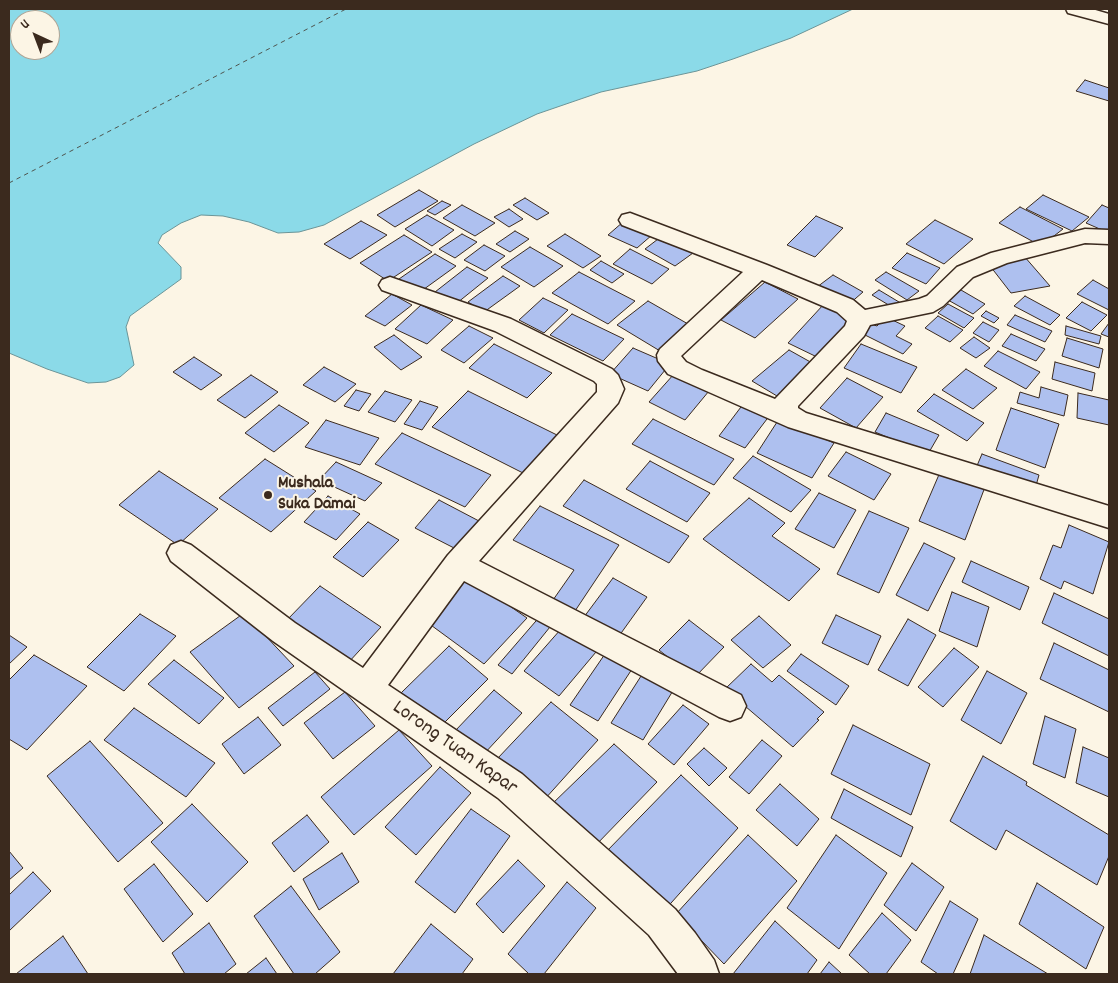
<!DOCTYPE html>
<style>
body{margin:0}
#map{position:relative;width:1118px;height:983px;overflow:hidden;background:#fcf5e5;font-family:Dekko,sans-serif}
canvas{display:block}
.frame{position:absolute;inset:0;border:10px solid #3b2a1e;pointer-events:none}
.north{position:absolute;left:10px;top:10px;width:50px;height:50px;box-sizing:border-box;background:#fcf5e5;border:1px solid #afa495;border-radius:50%;rotate:317deg;font-size:14px;font-weight:700;line-height:20px;text-align:center;color:#3b2a1e}
.north::after{content:'';display:block;margin:auto;width:18px;height:22px;background:#3b2a1e;clip-path:polygon(50% 0,100% 100%,50% 72%,0 100%)}
</style>
<div id="map">
<canvas width="1118" height="983"></canvas>
<div class="frame"></div>
<div class="north">U</div>
</div>
<script>
const c = document.querySelector('canvas').getContext('2d');
c.lineJoin = 'round';
function fillPath(path, color) { c.fillStyle = color; c.fill(path, 'evenodd'); }
const toPath = rows => new Path2D(rows.map(r => 'M' + r).join(''));
function stroke(path, color, width, dash) { c.strokeStyle = color; c.lineWidth = width; c.lineCap = dash ? 'butt' : 'round'; c.setLineDash(dash || []); c.stroke(path); }
function drawText(font, color, halo, rows, align = 'center') {
  c.font = font + ' Dekko,sans-serif'; c.lineWidth = 4; c.setLineDash([]); c.textBaseline = 'middle'; c.strokeStyle = halo; c.fillStyle = color; for (const [text, x, y, turn = 0] of rows) {
    c.save(); c.translate(x, y); c.rotate((+turn || 0) * Math.PI / 180); c.textAlign = isNaN(turn) ? turn : align; if (halo) c.strokeText(text, 0, 0); c.fillText(text, 0, 0); c.restore();
  }
}
const water = toPath([
 [9,9,853,9,791,38,733,59,697,71,601,92,537,114,474,144,324,225,299,232,278,233,249,222,223,216,201,215,181,223,162,235,158,243,181,267,181,279,130,316,126,327,134,365,120,377,106,382,88,383,47,369,9,353,9,9],
 [20,20,50,20,50,50,20,50,20,20]
]);
fillPath(water, '#8bdae8');
stroke(water, '#6b9497', 1);
stroke(toPath([
 [9,183,346,9]
]), '#4f5650', 1, [4.5, 4]);
const building = toPath([
 [1085,80,1109,88,1109,101,1076,91,1085,80],
 [419,190,438,201,395,227,377,215,419,190],
 [1043,195,1089,217,1072,231,1026,209,1043,195],
 [525,198,549,213,537,220,513,205,525,198],
 [442,201,451,205,435,215,427,211,442,201],
 [462,205,495,223,475,236,443,218,462,205],
 [1102,205,1109,208,1109,233,1086,223,1102,205],
 [1020,207,1063,229,1041,246,999,223,1020,207],
 [509,209,523,219,509,227,494,217,509,209],
 [427,215,454,230,432,246,405,229,427,215],
 [816,216,843,228,815,257,787,245,816,216],
 [935,220,973,239,944,264,906,244,935,220],
 [361,221,387,235,350,259,324,244,361,221],
 [623,222,652,235,637,248,608,235,623,222],
 [515,231,529,239,510,252,496,244,515,231],
 [462,234,477,242,455,258,439,249,462,234],
 [565,234,601,256,583,268,547,246,565,234],
 [404,235,432,252,388,281,360,263,404,235],
 [662,236,693,253,675,266,645,249,662,236],
 [484,245,505,256,485,271,464,260,484,245],
 [530,247,563,266,534,287,501,267,530,247],
 [630,249,669,269,652,284,613,264,630,249],
 [907,253,940,268,926,284,892,268,907,253],
 [435,254,456,266,420,292,399,279,435,254],
 [1024,256,1050,286,1011,293,987,262,1024,256],
 [601,261,624,274,612,283,590,270,601,261],
 [467,267,488,278,457,303,435,292,467,267],
 [579,272,635,301,608,324,552,293,579,272],
 [886,272,919,291,907,300,875,280,886,272],
 [833,275,863,292,848,305,817,287,833,275],
 [503,276,520,286,484,312,468,302,503,276],
 [1093,280,1109,289,1109,310,1077,294,1093,280],
 [765,282,798,299,755,338,721,320,765,282],
 [879,290,904,305,897,310,872,295,879,290],
 [961,290,985,304,973,314,948,300,961,290],
 [392,294,412,305,385,326,365,316,392,294],
 [1025,296,1060,315,1050,325,1014,306,1025,296],
 [543,298,568,310,544,333,519,320,543,298],
 [648,301,695,328,665,354,617,325,648,301],
 [1082,302,1107,315,1091,331,1066,318,1082,302],
 [824,304,853,318,817,357,788,343,824,304],
 [948,304,974,318,964,328,938,313,948,304],
 [421,305,453,320,427,344,395,329,421,305],
 [986,311,999,318,994,323,981,316,986,311],
 [572,314,624,339,603,361,550,335,572,314],
 [1015,315,1052,331,1045,342,1007,325,1015,315],
 [938,316,963,330,950,342,925,328,938,316],
 [886,317,905,326,896,336,912,344,903,354,863,334,871,324,877,326,886,317],
 [983,322,999,330,989,342,973,333,983,322],
 [1109,323,1109,337,1101,334,1109,323],
 [469,326,493,338,464,363,441,350,469,326],
 [1066,326,1101,336,1099,344,1065,335,1066,326],
 [1011,334,1045,349,1036,361,1002,346,1011,334],
 [394,335,422,357,401,370,374,347,394,335],
 [974,337,990,348,976,358,960,348,974,337],
 [1067,338,1103,349,1099,368,1062,356,1067,338],
 [494,344,552,373,527,398,469,368,494,344],
 [861,344,917,367,901,393,844,368,861,344],
 [633,348,670,364,648,391,610,374,633,348],
 [789,350,814,364,777,396,752,381,789,350],
 [998,351,1040,372,1026,389,984,366,998,351],
 [194,357,222,375,201,390,173,372,194,357],
 [1055,362,1095,373,1092,391,1052,379,1055,362],
 [324,367,356,384,335,402,303,385,324,367],
 [966,369,997,388,973,409,942,390,966,369],
 [674,374,709,391,685,420,649,402,674,374],
 [251,375,278,392,245,418,217,400,251,375],
 [847,378,883,397,856,428,820,408,847,378],
 [1041,387,1068,395,1064,416,1017,403,1020,392,1039,398,1041,387],
 [356,390,371,394,359,411,344,406,356,390],
 [385,391,412,400,395,422,368,412,385,391],
 [468,391,557,435,523,473,432,427,468,391],
 [1078,393,1109,400,1109,425,1077,418,1078,393],
 [934,394,984,423,967,441,917,411,934,394],
 [420,401,438,407,422,430,404,424,420,401],
 [744,403,770,415,745,448,719,436,744,403],
 [279,405,309,423,274,452,245,433,279,405],
 [1011,408,1059,424,1045,468,996,450,1011,408],
 [886,413,939,435,928,454,875,432,886,413],
 [653,419,734,459,714,485,632,444,653,419],
 [779,419,834,443,812,478,757,453,779,419],
 [326,420,379,438,360,465,305,447,326,420],
 [402,433,491,475,465,507,375,464,402,433],
 [846,452,891,474,874,500,828,476,846,452],
 [982,454,1039,475,1035,489,976,468,982,454],
 [753,456,811,490,791,512,733,478,753,456],
 [265,459,316,491,271,532,219,498,265,459],
 [650,461,710,493,687,522,626,489,650,461],
 [336,462,382,483,365,501,319,480,336,462],
 [941,470,985,487,965,540,919,521,941,470],
 [159,471,218,509,178,545,119,505,159,471],
 [584,480,689,536,669,563,563,506,584,480],
 [819,493,856,510,834,548,795,529,819,493],
 [328,496,360,514,336,540,304,522,328,496],
 [749,498,785,523,772,536,820,569,789,601,703,539,749,498],
 [439,500,479,521,456,549,415,528,439,500],
 [540,506,619,545,575,611,553,600,574,570,513,540,540,506],
 [869,511,909,528,879,593,837,574,869,511],
 [368,522,399,540,363,577,333,557,368,522],
 [1069,525,1109,542,1093,594,1064,581,1061,589,1040,579,1053,545,1061,548,1069,525],
 [924,543,955,558,928,611,896,595,924,543],
 [971,561,1029,587,1020,610,962,582,971,561],
 [468,577,527,618,484,664,424,620,468,577],
 [613,578,647,597,619,636,584,617,613,578],
 [320,586,381,627,348,663,286,621,320,586],
 [952,592,989,607,977,647,939,631,952,592],
 [1054,593,1109,619,1109,656,1042,623,1054,593],
 [244,613,294,666,239,708,190,652,244,613],
 [140,614,176,636,124,691,87,667,140,614],
 [542,614,554,622,512,674,498,665,542,614],
 [836,615,881,636,868,665,822,643,836,615],
 [759,616,791,645,763,668,731,640,759,616],
 [908,619,936,635,908,686,878,670,908,619],
 [689,620,724,647,694,678,659,650,689,620],
 [561,629,596,652,559,696,524,671,561,629],
 [9,635,27,647,9,664,9,635],
 [1054,643,1109,670,1109,712,1040,679,1054,643],
 [449,646,488,679,441,726,401,693,449,646],
 [954,648,979,667,943,707,918,687,954,648],
 [607,651,634,666,598,721,570,705,607,651],
 [801,654,849,686,836,705,787,671,801,654],
 [34,655,87,686,27,750,9,739,9,680,34,655],
 [174,660,224,698,199,724,148,684,174,660],
 [751,664,772,682,779,675,824,712,817,719,819,720,793,747,725,689,751,664],
 [987,671,1027,693,1001,744,961,720,987,671],
 [315,672,330,689,283,726,268,708,315,672],
 [643,673,674,689,643,740,611,723,643,673],
 [494,690,522,713,483,755,455,731,494,690],
 [345,692,375,726,333,759,304,723,345,692],
 [551,702,598,740,544,800,497,759,551,702],
 [683,705,709,724,674,765,648,744,683,705],
 [134,708,215,763,186,797,104,740,134,708],
 [1045,716,1076,729,1065,778,1033,764,1045,716],
 [258,717,281,745,244,774,222,744,258,717],
 [853,725,930,764,911,815,831,774,853,725],
 [399,730,432,766,354,835,321,797,399,730],
 [762,740,782,756,749,794,729,777,762,740],
 [90,741,163,823,118,862,47,776,90,741],
 [614,744,657,782,593,848,550,806,614,744],
 [1083,747,1109,758,1109,797,1076,783,1083,747],
 [704,748,727,768,709,786,687,764,704,748],
 [983,756,1027,782,1026,785,1109,835,1109,856,1097,885,1006,830,996,850,950,821,983,756],
 [440,767,471,793,416,855,385,827,440,767],
 [681,775,738,828,663,912,605,853,681,775],
 [780,784,819,819,797,846,756,810,780,784],
 [844,789,913,827,901,857,831,818,844,789],
 [192,804,248,862,207,902,151,842,192,804],
 [471,809,510,836,455,913,415,882,471,809],
 [307,815,329,842,294,872,272,843,307,815],
 [748,835,797,881,724,964,676,914,748,835],
 [836,835,887,873,839,949,787,908,836,835],
 [9,851,23,868,9,880,9,851],
 [342,853,359,882,319,910,303,879,342,853],
 [518,860,545,886,503,933,476,904,518,860],
 [912,863,944,887,916,931,884,905,912,863],
 [154,864,193,914,163,942,124,889,154,864],
 [33,872,51,891,9,931,9,895,33,872],
 [567,882,596,908,544,974,529,974,508,954,567,882],
 [1037,883,1104,927,1086,969,1019,924,1037,883],
 [291,886,340,952,315,974,294,974,254,916,291,886],
 [950,901,978,919,953,974,938,974,921,962,950,901],
 [882,913,911,940,886,974,870,974,849,955,882,913],
 [775,921,817,960,807,974,733,974,775,921],
 [209,923,236,964,224,974,185,974,172,953,209,923],
 [431,924,473,959,462,974,393,974,431,924],
 [984,935,1048,974,970,974,984,935],
 [63,936,88,974,16,974,63,936],
 [266,958,277,974,246,974,266,958],
 [829,962,842,974,820,974,829,962]
]);
fillPath(building, '#aec0ef');
stroke(building, '#3b2a1e', 1);
const minor = toPath([
 [1066,9,1092,9,1109,14,1109,24,1068,13,1066,9],
 [630,213,767,265,853,300,865,310,919,299,927,296,957,267,991,253,1085,229,1109,230,1109,244,1085,243,1007,263,973,277,943,306,933,312,870,325,864,336,798,406,798,408,806,413,1109,506,1109,528,788,427,668,374,658,361,657,355,660,349,743,272,622,225,619,220,622,215,630,213],
 [762,280,837,312,847,321,845,326,775,399,702,370,686,362,681,356,762,280],
 [390,277,511,319,612,369,618,375,624,389,618,403,479,561,741,695,746,706,741,717,730,721,719,717,464,581,388,685,522,774,675,909,695,933,714,960,719,974,678,974,649,935,498,798,273,641,171,561,167,553,171,545,181,541,191,545,295,623,363,668,448,555,597,392,597,384,594,381,495,331,382,290,379,285,382,280,390,277]
]);
stroke(minor, '#3b2a1e', 3);
fillPath(minor, '#fcf5e5');
for (const [x, y, r, color] of [
 [268,495,5,"#3b2a1e"]
]) { const dot = new Path2D(); dot.arc(x, y, r, 0, 2 * Math.PI); c.fillStyle = color; c.fill(dot); stroke(dot, '#fcf5e5', 2); }
drawText('bold 18px', '#3b2a1e', '#fcf5e5', [
 ["Mushala",278,485],
 ["Suka Damai",278,506]
], 'left');
drawText('21px', '#3b2a1e', '#fcf5e5', [
 ["Lorong Tuan Kapar",454,749,35]
]);
</script>
